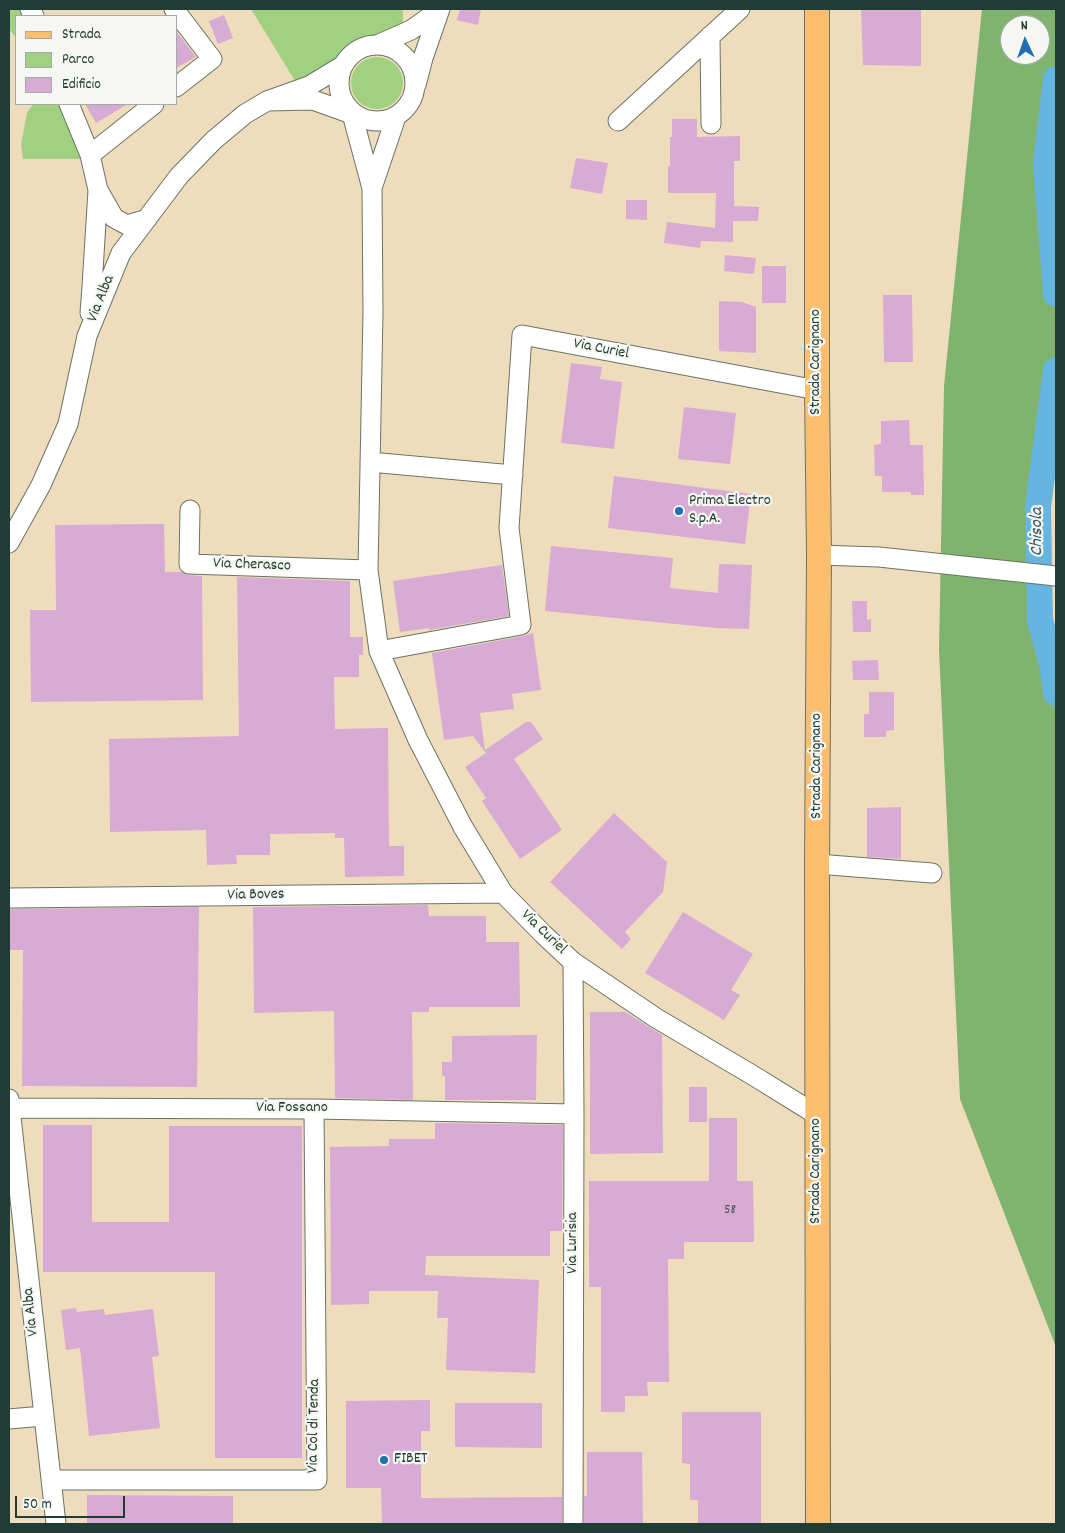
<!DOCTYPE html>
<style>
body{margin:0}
#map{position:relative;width:1065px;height:1533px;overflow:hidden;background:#efdcbc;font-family:Dekko,sans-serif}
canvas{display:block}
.frame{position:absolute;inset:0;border:10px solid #1f3d34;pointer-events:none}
.legend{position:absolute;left:15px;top:15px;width:162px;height:90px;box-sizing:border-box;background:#f6f6f2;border:1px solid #a0aca6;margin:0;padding:6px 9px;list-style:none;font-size:15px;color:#1f3d34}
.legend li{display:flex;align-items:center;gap:10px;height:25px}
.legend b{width:25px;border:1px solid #a0aca6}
.north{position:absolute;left:1000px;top:15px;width:50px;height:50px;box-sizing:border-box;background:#f6f6f2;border:1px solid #a0aca6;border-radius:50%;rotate:357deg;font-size:14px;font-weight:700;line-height:20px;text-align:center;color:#1f3d34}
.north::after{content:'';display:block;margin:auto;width:18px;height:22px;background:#1f6fb2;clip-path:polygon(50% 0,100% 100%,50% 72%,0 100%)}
.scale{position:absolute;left:15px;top:1496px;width:110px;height:22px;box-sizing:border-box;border:2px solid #1f3d34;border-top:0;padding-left:6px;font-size:15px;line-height:18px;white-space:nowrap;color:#1f3d34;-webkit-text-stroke:4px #f6f6f2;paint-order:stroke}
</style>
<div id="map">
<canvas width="1065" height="1533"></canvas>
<div class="frame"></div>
<ul class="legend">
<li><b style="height:6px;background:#fabe6e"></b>Strada</li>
<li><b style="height:14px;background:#a1d180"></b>Parco</li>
<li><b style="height:14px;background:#d8abd4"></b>Edificio</li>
</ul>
<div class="north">N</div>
<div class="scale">50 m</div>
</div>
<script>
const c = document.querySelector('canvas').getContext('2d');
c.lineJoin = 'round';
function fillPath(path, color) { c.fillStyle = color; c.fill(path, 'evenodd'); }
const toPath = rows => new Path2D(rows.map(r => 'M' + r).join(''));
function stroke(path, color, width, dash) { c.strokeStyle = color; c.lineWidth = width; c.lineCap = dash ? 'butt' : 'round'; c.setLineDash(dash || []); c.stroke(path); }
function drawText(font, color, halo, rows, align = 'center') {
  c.font = font + ' Dekko,sans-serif'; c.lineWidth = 4.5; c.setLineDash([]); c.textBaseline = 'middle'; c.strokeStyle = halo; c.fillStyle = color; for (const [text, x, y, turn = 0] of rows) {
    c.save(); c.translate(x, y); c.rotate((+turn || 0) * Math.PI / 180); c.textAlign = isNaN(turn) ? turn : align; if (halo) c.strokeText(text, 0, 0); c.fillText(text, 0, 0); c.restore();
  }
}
fillPath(toPath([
 [9,9,37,9,40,16,16,16,16,38,9,29],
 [251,9,403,9,403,34,300,89],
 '351 83a26 26 0 1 1 52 0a26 26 0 1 1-52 0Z',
 [33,104,71,104,91,159,23,159,21,144,27,113]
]), '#a1d180');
fillPath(toPath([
 [982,9,1056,9,1056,79,1046,163,1056,294,1056,370,1038,507,1040,620,1056,709,1056,1347,960,1099,939,650,944,386],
 [1010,25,1040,25,1040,55,1010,55]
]), '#80b36e');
stroke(toPath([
 [1056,79,1046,163,1056,294],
 [1056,370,1038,507,1040,620,1052,664,1056,693]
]), '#66b4e0', 26);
fillPath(toPath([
 [460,9,481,9,478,25,457,20],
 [861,9,921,9,921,66,863,65],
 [224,15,233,38,218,44,209,21],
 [176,31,196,57,176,68],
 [85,104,128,104,96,123],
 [672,119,697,119,697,137,740,136,740,161,734,161,734,206,759,207,758,221,733,221,733,242,701,241,700,248,664,243,667,222,715,228,716,193,668,193,668,166,670,166,670,137,672,137],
 [576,158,608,163,602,194,570,188],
 [626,200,647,200,647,220,626,219],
 [725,255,756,258,754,274,724,271],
 [762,266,786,266,786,303,762,303],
 [883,295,912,295,913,362,884,362],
 [719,301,742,302,756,307,756,353,719,351],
 [571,363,602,367,600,379,622,382,614,449,561,443],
 [684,407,736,413,730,464,678,459],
 [909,420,910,445,923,445,924,495,911,495,911,492,882,492,882,476,875,476,874,445,881,444,881,421],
 [614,476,751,494,745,544,608,528],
 [164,524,165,572,182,572,188,575,202,576,203,700,31,702,30,610,56,610,55,525],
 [551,546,673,558,670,588,718,593,719,564,752,565,749,629,716,628,545,611],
 [502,565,509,616,429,630,429,628,400,632,393,581],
 [237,577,350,581,350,637,363,637,363,655,359,655,359,677,334,677,335,729,388,728,389,846,404,846,404,876,345,877,344,838,335,838,335,833,270,834,270,855,236,855,237,864,207,865,206,830,110,832,109,739,239,736],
 [852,601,867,601,867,620,871,619,871,632,853,632],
 [533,633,541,690,512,694,514,709,480,713,485,750,526,722,531,722,543,739,514,759,562,830,520,859,482,801,486,798,465,767,486,753,473,736,444,740,432,653,523,636],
 [878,660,879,680,853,680,852,661],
 [869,692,894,692,894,730,886,731,886,737,864,737,864,714,869,714],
 [901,807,901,859,867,857,867,808],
 [614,813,667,862,663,892,625,932,631,939,622,949,550,882],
 [428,905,429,916,486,916,486,942,519,942,520,1007,429,1007,429,1012,412,1012,413,1100,335,1098,334,1011,254,1013,253,907],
 [199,907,197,1087,22,1086,23,950,9,950,10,909],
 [683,912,753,954,731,990,740,995,724,1020,645,973],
 [590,1012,625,1012,662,1035,663,1153,590,1154],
 [537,1035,536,1100,445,1100,445,1076,442,1076,442,1062,452,1062,452,1036],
 [689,1087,707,1087,707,1122,689,1122],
 [709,1118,737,1118,737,1181,753,1181,754,1242,684,1242,684,1259,668,1259,669,1382,647,1382,648,1396,625,1396,625,1412,601,1412,601,1287,589,1287,589,1181,709,1181],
 [435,1123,563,1125,562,1231,550,1231,550,1256,426,1256,425,1275,539,1280,535,1373,446,1370,448,1318,437,1318,438,1291,369,1291,369,1304,331,1305,330,1147,389,1146,389,1139,435,1139],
 [43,1125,92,1125,92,1222,169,1222,169,1126,302,1126,302,1458,215,1458,215,1272,43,1272],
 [76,1308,77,1312,104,1309,105,1315,153,1309,159,1356,152,1357,160,1428,89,1436,80,1348,66,1350,61,1310],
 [430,1400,430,1431,421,1431,421,1498,562,1497,562,1524,382,1524,381,1488,346,1488,346,1401],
 [455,1403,542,1403,542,1448,455,1447],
 [682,1412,761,1412,761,1524,698,1524,698,1500,690,1500,690,1464,682,1463],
 [587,1452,642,1452,643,1524,584,1524,584,1496,587,1496],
 [87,1495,233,1496,233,1524,87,1524]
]), '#d8abd4');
const minor = toPath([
 [30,9,34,16],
 [174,9,212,59,176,87],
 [710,36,711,124],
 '339 83a38 38 0 1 1 76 0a38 38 0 1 1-76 0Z',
 [377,45,411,30,438,11],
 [416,85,423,58,440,9],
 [267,101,313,100,352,114,372,188,373,312,368,570,379,651,418,740,463,827,503,893,543,934,573,962,656,1018,754,1076,817,1115],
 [69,104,90,155,98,190],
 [618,121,740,9],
 [90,155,154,104],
 [372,188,396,117],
 [90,313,92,287,98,190,114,218,127,225,147,219],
 [370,462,513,475],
 [190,510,189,564,368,570],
 [9,543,41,485,68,424,87,336,121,253,179,176,214,140,245,114,267,101,309,86,342,66],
 [819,555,879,557,1056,576],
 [379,651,521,625,509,528,522,335,817,390],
 [817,864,932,873],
 [9,898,503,893],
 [573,962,574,1114,573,1524],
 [9,1099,56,1524],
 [10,1108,314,1109,574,1114],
 [9,1419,43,1416],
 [51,1480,317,1480,314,1109]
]);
const major = toPath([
 [817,9,817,390,819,555,817,864,818,1524]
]);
stroke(minor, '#687564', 21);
stroke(major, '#687564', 26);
stroke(minor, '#fff', 19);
stroke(major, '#fabe6e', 24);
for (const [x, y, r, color] of [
 [679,511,5,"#1f6fb2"],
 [384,1460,5,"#1f6fb2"]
]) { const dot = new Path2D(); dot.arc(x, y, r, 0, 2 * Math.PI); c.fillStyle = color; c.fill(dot); stroke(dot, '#f6f6f2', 2); }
drawText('14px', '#4d585c', null, [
 ["58",730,1211]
]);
drawText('16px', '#1f3d34', '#f6f6f2', [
 ["Via Alba",102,299,-68],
 ["Via Curiel",601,350,11],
 ["Strada Carignano",817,362,-90],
 ["Via Cherasco",252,566,2],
 ["Strada Carignano",818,766,-90],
 ["Via Boves",256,896,-1],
 ["Via Curiel",543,933,44],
 ["Via Fossano",292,1109],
 ["Strada Carignano",817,1171,-90],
 ["Via Lurisia",574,1243,-90],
 ["Via Alba",32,1312,-96],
 ["Via Col di Tenda",315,1426,-89]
]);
drawText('16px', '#1f3d34', '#f6f6f2', [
 ["Prima Electro",689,502],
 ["S.p.A.",689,520],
 ["FIBET",394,1460]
], 'left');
drawText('italic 18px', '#315b5f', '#f6f6f2', [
 ["Chisola",1039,532,-90]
]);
</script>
